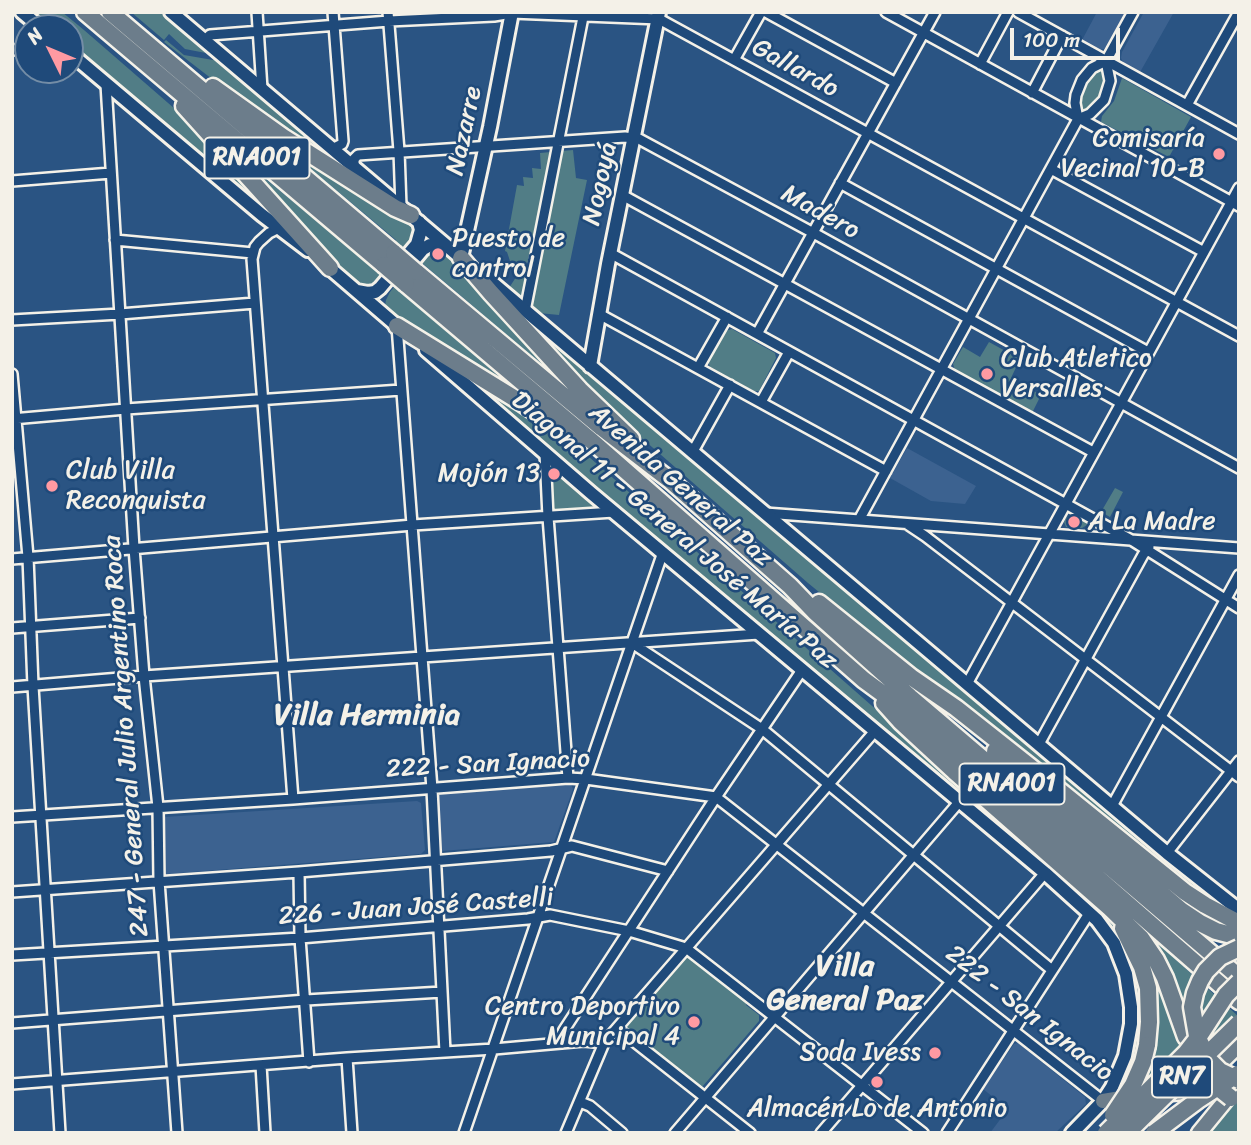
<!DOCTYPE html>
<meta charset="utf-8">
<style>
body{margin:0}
#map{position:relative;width:1251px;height:1145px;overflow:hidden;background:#2a5483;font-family:Sriracha,sans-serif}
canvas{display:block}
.frame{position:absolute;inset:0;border:14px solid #f4f1e8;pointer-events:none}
.north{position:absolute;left:14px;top:14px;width:70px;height:70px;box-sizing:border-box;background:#1f4a7a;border:2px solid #748da6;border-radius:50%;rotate:313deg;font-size:19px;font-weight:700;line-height:28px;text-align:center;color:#f4f1e8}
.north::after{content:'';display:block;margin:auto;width:24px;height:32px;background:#ff9aa2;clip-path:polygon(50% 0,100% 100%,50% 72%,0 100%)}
.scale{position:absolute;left:1010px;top:28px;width:110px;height:32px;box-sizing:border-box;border:4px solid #f4f1e8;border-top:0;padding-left:9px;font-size:21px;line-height:24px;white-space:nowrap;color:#f4f1e8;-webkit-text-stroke:5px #1f4a7a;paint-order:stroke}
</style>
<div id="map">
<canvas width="1251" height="1145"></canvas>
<div class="frame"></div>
<div class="north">N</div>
<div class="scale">100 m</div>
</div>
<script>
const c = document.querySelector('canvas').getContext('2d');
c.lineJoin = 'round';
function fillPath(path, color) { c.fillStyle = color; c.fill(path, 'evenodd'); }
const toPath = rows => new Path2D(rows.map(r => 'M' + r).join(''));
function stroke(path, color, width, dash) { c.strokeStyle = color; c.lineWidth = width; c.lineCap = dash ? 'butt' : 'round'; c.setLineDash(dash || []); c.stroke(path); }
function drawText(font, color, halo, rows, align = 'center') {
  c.font = font + ' Sriracha,sans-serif'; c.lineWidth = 5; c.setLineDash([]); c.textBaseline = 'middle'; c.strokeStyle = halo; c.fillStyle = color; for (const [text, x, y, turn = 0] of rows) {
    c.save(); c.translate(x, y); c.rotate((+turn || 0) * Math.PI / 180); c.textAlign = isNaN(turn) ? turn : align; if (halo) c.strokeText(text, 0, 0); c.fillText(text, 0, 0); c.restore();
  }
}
fillPath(toPath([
 [1097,12,1126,12,1108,45,1104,49,1098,50,1081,42],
 [1144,12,1174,12,1139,74,1125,66,1121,58,1122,52],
 [907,448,976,486,965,504,931,501,890,478],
 [571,784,573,789,554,842,442,851,440,847,438,796,440,793],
 [417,801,421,803,425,850,421,854,166,874,164,817],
 [1018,1043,1085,1097,1086,1104,1055,1133,990,1133,1008,1109,983,1089,1014,1044]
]), '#3c6290');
fillPath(toPath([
 [29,12,62,12,84,30,175,109,292,234,70,47,70,28,47,28],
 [131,12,166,12,211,54,185,49,169,34,164,40],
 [166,40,184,55,213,60,217,58,340,162,341,167,273,126,164,42],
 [1101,68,1105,70,1107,74,1104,91,1099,99,1089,110,1082,112,1077,102,1082,87,1092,73],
 [1122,78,1191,117,1169,157,1101,122,1102,116,1114,101],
 [269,134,404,219,415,229,416,234,414,241,374,288,369,289,357,284,340,271,224,145,374,268,396,240],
 [573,150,576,178,587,180,559,315,539,313,509,288,518,274,514,273,507,252,505,251,517,185,524,186,523,177,533,178,532,168,541,169,540,153],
 [426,251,434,251,444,255,461,267,564,383,422,263,399,291,540,411,399,324,387,311,385,306,386,300,390,292,422,253],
 [500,295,1223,903,1239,933,1188,911,942,693,808,583,621,420],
 [732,329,775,353,776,358,759,391,754,391,710,367,708,361,725,331],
 [989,342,1020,359,1011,378,1041,395,1032,413,955,370,953,364,963,347,980,357],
 [430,353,547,423,580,449,1096,903,1122,933,1143,983,1139,1078,1145,953,1168,1003,1196,1080,1189,1086,1115,1093,1132,1030,1115,939],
 [549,467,598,508,552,511],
 [1115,488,1123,492,1110,517,1101,512],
 [1071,514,1086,521,1087,525,1082,528,1066,527,1064,522,1066,518],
 [1119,908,1239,1017,1239,1036,1204,1066],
 [685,958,689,958,747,1003,746,1005,759,1015,759,1021,702,1087,699,1087,629,1032,627,1028,628,1023],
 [1239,1097,1239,1133,1208,1133]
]), '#517d86');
const street = toPath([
 [257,12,262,89],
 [388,12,399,151,401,207],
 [766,12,896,83],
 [886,12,1239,206],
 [1018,12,1239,134],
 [205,40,210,35,389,21,494,16,512,13,659,19,1239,336],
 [12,50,28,49],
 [734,60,761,12],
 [980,64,1008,12],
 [106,84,134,548,144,676,158,807,159,881,177,1133],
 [1032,93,1062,36],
 [1187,105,1239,12],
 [1078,119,1075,103,1076,95,1082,80,1092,68,1106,61,1133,12],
 [1078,119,1090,114,1104,100,1110,81,1106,61],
 [332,149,342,144,343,141,333,12],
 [354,167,354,159,358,155,625,137,639,139,819,236,1239,468],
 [1051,169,1204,252],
 [12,181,111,173],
 [840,183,1148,352],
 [622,195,1093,452],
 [279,228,269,233,259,242,255,247,252,259,293,799],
 [115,240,253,253],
 [610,253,1133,541,1239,608],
 [525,311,584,12],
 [599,314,886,471],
 [12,320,120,314,255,303],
 [397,326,432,789,445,1052],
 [757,334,935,12],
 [698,368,727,317],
 [12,374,28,557,33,686,60,1133],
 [761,402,789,352],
 [12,419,126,409,401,390],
 [545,453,548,517,568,778],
 [692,453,730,385],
 [765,513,1239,548],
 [859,520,1078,119],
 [907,524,925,536,1239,777],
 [12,559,413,525,614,512],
 [12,628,140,618],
 [632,643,762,729,1052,970],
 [967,684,1239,188],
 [12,687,144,676,759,634],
 [1039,744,1143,555,1149,547],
 [1112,806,1239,575],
 [12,817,293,799,568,778,586,779,716,797,1103,1101],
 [1167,853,1239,761],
 [299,872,300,938,309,1062],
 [12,892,299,872,551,851,572,846,668,871],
 [12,955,300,938,528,919,550,915,629,931,686,948,923,1133],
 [12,1023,306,1000,442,992],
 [617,1028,750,1133],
 [558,1043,564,1030,716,797,802,670],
 [347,1058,352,1133],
 [261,1065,265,1133],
 [12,1084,347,1058,494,1049,584,1041,604,1043],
 [580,1102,590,1106,622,1133],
 [464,1133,663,552],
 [566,1133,604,1043,875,731],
 [675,1133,960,801],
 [821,1133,1045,873],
 [947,1133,1090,912]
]);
const secondary = toPath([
 [22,12,41,28],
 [171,12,467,263],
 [70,53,262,215,308,250],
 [461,258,490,127,512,12],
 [413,261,423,249,430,245,445,245],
 [325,264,404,332],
 [482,274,1167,853,1239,910],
 [357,291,368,293,375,292,380,288,417,244,421,230,419,222],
 [426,350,591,493,1045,873,1097,920,1114,943,1126,974,1131,1007,1131,1024,1125,1056,1112,1087,1103,1101,1072,1133],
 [590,366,608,264,659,12]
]);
const primary = toPath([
 [1160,1094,1184,1092,1196,1087,1239,1045],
 [1103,1101,1133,1096],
 [1199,1133,1226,1100,1239,1076]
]);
const highway = toPath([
 [85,12,384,265],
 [110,12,394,253],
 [213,87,283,137,395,208,411,215],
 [184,106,330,268],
 [461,258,491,293,580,390,631,439],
 [416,272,602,428,671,481,790,586,815,612,910,697,1239,977],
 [406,284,594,443,864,680,909,713,1239,1001],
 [397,326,522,403,578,441],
 [819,603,911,677,956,708,1028,765,1185,892,1205,905,1239,923],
 [884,703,901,722,954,771,1110,908,1141,938,1156,960,1165,978,1186,1037],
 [995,751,1182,911,1200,923,1216,931,1239,937],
 [1123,928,1142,967,1148,988,1149,1022,1147,1045]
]);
stroke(street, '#f4f1e8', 14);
stroke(secondary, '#f4f1e8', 18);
stroke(primary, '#f4f1e8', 19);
stroke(highway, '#f4f1e8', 21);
stroke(street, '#1f4a7a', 9);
stroke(secondary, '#1f4a7a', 12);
stroke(primary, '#6c7d8b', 14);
stroke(highway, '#6c7d8b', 16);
const highwayBridge = toPath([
 [394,253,416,272],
 [384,265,406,284],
 [1239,948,1220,957,1206,971,1200,981,1195,993,1192,1007,1197,1036,1208,1059,1220,1071,1239,1080],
 [1193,1056,1203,1072,1211,1082,1231,1098],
 [1113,1115,1133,1085,1143,1062,1147,1045],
 [1106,1133,1186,1053,1200,1035,1226,995,1239,982],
 [1127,1133,1239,1023],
 [1154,1133,1198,1100,1238,1074]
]);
stroke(highwayBridge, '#f4f1e8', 21, []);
stroke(highwayBridge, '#6c7d8b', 16);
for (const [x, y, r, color] of [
 [1219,154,7,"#ff9aa2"],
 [438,254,7,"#ff9aa2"],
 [987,374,7,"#ff9aa2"],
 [554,474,7,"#ff9aa2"],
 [52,486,7,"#ff9aa2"],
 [1074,522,7,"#ff9aa2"],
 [694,1022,7,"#ff9aa2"],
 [935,1053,7,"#ff9aa2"],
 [877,1082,7,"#ff9aa2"]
]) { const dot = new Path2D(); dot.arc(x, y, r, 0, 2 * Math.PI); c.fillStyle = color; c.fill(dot); stroke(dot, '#1f4a7a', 2.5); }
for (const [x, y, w] of [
 [257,158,105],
 [1012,784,105],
 [1182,1077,60]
]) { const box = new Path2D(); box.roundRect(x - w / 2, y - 20.5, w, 41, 5); c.fillStyle = '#1f4a7a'; c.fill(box); stroke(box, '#f4f1e8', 2); }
drawText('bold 24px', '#f4f1e8', null, [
 ["RNA001",257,158],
 ["RNA001",1012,784],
 ["RN7",1182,1077]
]);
drawText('26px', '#f4f1e8', '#1f4a7a', [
 ["Gallardo",795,69,29],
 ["Nazarre",465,131,-78],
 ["Nogoyá",601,184,-78],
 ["Madero",820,213,29],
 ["Avenida General Paz",680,486,41],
 ["Diagonal 11 - General José María Paz",674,531,40],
 ["247 - General Julio Argentino Roca",127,736,-94],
 ["222 - San Ignacio",488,765,-3],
 ["226 - Juan José Castelli",416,908,-4],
 ["222 - San Ignacio",1029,1014,38]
]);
drawText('26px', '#f4f1e8', '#1f4a7a', [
 ["Comisaría",1205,139],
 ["Vecinal 10-B",1205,169],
 ["Puesto de",452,239,"left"],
 ["control",452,269,"left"],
 ["Club Atletico",1001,359,"left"],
 ["Versalles",1001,389,"left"],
 ["Club Villa",66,471,"left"],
 ["Reconquista",66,501,"left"],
 ["Mojón 13",540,474],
 ["A La Madre",1088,522,"left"],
 ["Centro Deportivo",680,1007],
 ["Municipal 4",680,1037],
 ["Soda Ivess",921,1053],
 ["Almacén Lo de Antonio",877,1109,"center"]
], 'right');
drawText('bold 30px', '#f4f1e8', '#1f4a7a', [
 ["Villa Herminia",367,716],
 ["Villa",845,967],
 ["General Paz",845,1001]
]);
</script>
